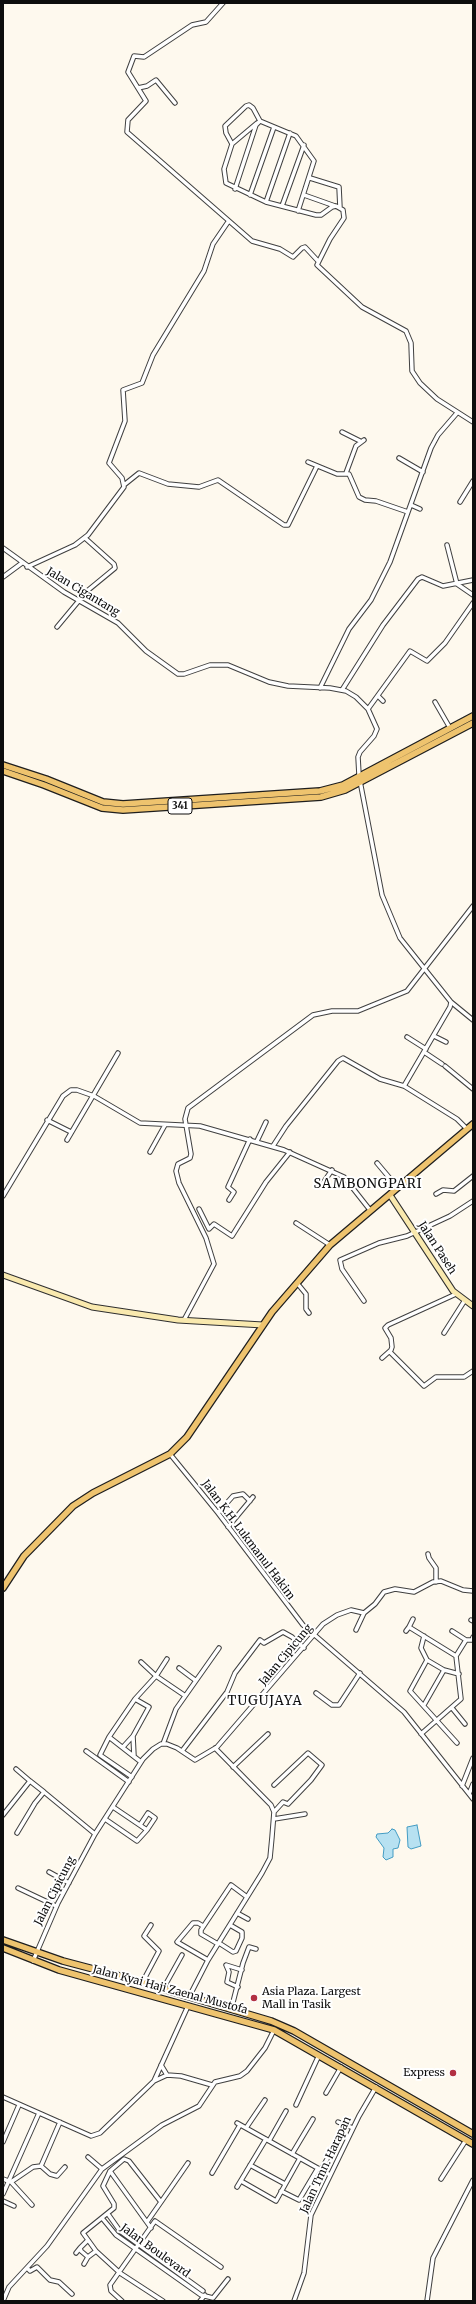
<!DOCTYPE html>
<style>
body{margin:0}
#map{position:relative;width:476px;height:2304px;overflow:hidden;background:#fef9ee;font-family:Merriweather,serif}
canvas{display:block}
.frame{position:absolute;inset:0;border:4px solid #0d0d0d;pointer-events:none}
</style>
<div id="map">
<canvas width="476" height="2304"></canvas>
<div class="frame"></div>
</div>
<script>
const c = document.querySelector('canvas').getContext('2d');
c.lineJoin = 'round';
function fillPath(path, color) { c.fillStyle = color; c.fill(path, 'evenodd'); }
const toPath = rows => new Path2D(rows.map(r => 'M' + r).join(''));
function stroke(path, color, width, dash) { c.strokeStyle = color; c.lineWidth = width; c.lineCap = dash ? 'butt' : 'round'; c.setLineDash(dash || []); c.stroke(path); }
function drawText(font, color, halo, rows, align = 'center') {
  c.font = font + ' Merriweather,serif'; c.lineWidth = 4; c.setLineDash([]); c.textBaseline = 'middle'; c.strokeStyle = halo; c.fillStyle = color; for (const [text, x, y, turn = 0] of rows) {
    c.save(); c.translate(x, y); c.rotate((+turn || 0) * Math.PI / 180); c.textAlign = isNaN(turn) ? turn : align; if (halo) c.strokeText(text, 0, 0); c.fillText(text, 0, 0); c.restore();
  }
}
const water = toPath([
 [417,1825,421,1846,411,1849,408,1847,407,1827,417,1825],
 [392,1829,395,1830,400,1840,398,1848,393,1849,393,1857,386,1860,383,1857,384,1848,376,1837,377,1834,388,1833,392,1829]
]);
fillPath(water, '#b7e1f1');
stroke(water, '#449cc3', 1);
const street = toPath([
 [223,3,206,22,192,25,144,57,134,56,128,72,146,101,128,120,127,132,252,241,280,249,293,257,302,248,305,247,318,261],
 [138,88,147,86,156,80,175,103],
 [257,123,232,144,224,169,226,183,266,202,316,215,321,215,332,207,336,206,343,210,344,218,330,239,317,265,362,307,406,331,411,343,412,371,420,383,437,399,473,422],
 [232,144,226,133,225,126,246,106,249,105,253,108,260,121],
 [310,178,339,187,340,208],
 [235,189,256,125,260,121,296,136,314,161,298,211],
 [250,195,274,127],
 [304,195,335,206],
 [266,202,290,133],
 [282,206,304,145],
 [342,432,360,441],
 [399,458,423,472],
 [308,462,337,474,349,474,359,497,365,500,376,501,408,512],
 [346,473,356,446,364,440],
 [124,485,139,473,168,484,199,487,218,480,284,525,288,525,317,466],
 [460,502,473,481],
 [411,505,420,509],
 [447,545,457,584,473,595],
 [3,548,64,592,118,623,146,651,178,674,184,674,210,665,228,665,269,682,288,686,330,688,346,691,356,697,368,709,377,729,374,736,360,752,358,757,359,775],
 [27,567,75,545,88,535,124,487,122,478,109,463,125,421,123,390,142,383,153,355,204,271,213,244,228,222],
 [3,577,22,563],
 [57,627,87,591,115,568,114,564,85,538],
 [320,688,349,629,371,600,390,562,431,448,438,435,457,413],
 [342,690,383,625,418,579,422,577,443,586,473,580],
 [378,696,383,701],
 [435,702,450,728],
 [368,709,410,651,427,661,445,643,473,603],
 [360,781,382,895,400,938,451,1002,450,1007,404,1086],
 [451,1002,473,1020],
 [434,1036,446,1042],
 [407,1037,426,1049],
 [424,1052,442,1064],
 [445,1066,473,1089],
 [47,1120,71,1132],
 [67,1140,118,1053],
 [257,1141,266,1122],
 [273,1146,286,1126,338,1061,343,1058,380,1079,404,1086,457,1119,467,1129],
 [150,1152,165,1125],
 [377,1163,398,1188],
 [323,1183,332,1170],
 [436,1194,443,1190,454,1191,473,1176],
 [3,1196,63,1096,71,1090,77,1090,94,1096,140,1123,200,1126,284,1150,344,1177,370,1210],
 [229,1200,234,1192,228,1187,250,1139],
 [199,1209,209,1229,214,1224,232,1236,266,1182,290,1152],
 [296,1223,330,1245],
 [297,1283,306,1294,306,1309,309,1313],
 [364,1301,342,1269,340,1260,379,1243,407,1236,450,1216,473,1201],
 [184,1320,214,1264,206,1238,179,1183,176,1171,178,1164,190,1158,191,1154,185,1119,188,1108,313,1015,332,1011,358,1011,407,991,473,906],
 [444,1333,465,1300],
 [390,1352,424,1386,436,1377,464,1377,473,1371],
 [382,1358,391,1350,392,1347,391,1338,385,1328,388,1325,456,1294],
 [170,1454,218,1513,303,1625,404,1712,473,1799],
 [218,1513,233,1496,243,1494,250,1501],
 [228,1527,253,1497],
 [428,1554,429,1558,436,1568,436,1582],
 [471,1620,473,1621],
 [409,1627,413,1619],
 [356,1630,364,1613],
 [406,1631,409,1627,456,1656],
 [424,1636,421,1648,427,1660],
 [466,1640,472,1640,473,1637],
 [141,1662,156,1676,167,1659],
 [179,1668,195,1680],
 [316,1693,332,1705,339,1705,360,1673],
 [135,1699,156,1676,184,1695],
 [424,1705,444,1670],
 [452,1708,465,1724],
 [421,1734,461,1699,456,1656,466,1640,452,1631],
 [109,1737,100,1755,132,1777],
 [457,1743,410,1691,427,1660,444,1670,459,1674],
 [163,1744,176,1709,219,1648],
 [123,1747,133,1736],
 [86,1751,129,1782],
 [182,1751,227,1692,235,1673,260,1640,264,1643,283,1632,292,1637,304,1648],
 [134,1756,133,1736,149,1707,135,1699,109,1737,141,1762],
 [233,1767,268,1734],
 [16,1769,30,1781],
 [274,1785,308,1753,322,1765,311,1780,288,1804,283,1802,274,1812],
 [462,1786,473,1758],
 [469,1794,473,1784],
 [3,1815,30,1781,44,1792],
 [105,1819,137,1841,147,1830,113,1807],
 [274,1819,305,1814],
 [140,1825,148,1813,155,1818,147,1830],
 [17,1833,35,1803,44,1792,95,1834],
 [49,1872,69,1883],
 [18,1888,56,1906],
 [237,1913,248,1919],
 [203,1926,198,1923,193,1923,177,1942,208,1960],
 [219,1943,233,1952,236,1951,242,1938,242,1932,230,1925],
 [218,1944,201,1934,201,1930,231,1885,247,1897],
 [33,1961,58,1903,95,1834,143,1759,153,1749,161,1744,167,1744,177,1748,195,1760,217,1747,323,1624,337,1615,351,1610,364,1613,375,1604,384,1592,395,1589,414,1592,433,1582,441,1581,463,1590,473,1591],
 [142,1983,159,1951,144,1936,151,1925],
 [238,1987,227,1982,229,1972,226,1965,242,1970],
 [163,1989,182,1955],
 [189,1997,208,1960,262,1873,270,1858,272,1837,274,1812,271,1805,215,1748],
 [231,2010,243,1963,249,1947,256,1949],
 [161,2065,167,2075],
 [154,2081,188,2006],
 [326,2093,341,2067],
 [3,2097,91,2136,100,2133,154,2081,167,2075,181,2076,212,2085],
 [296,2105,319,2055],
 [60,2122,41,2166,50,2174,57,2176,65,2167],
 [338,2122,353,2128],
 [237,2123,330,2175],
 [246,2128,265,2100],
 [269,2141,286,2111],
 [3,2142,19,2105],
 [292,2154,313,2119],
 [88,2157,102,2169],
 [250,2165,285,2184],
 [321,2170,338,2139],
 [110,2171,151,2228],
 [212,2173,240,2125],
 [3,2179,11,2182,32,2205],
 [441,2179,466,2140],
 [241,2181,276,2201,300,2158],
 [11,2182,33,2167,41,2166],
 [237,2187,266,2139],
 [281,2191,299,2200,318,2168],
 [3,2194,39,2113],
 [3,2201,14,2206],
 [108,2214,120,2231,203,2291],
 [102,2218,116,2235,201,2295],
 [147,2222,161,2202],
 [87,2241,80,2248,81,2251,88,2257,96,2251],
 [76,2253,80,2248],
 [84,2264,88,2257],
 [27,2268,30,2271,37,2267,50,2280,59,2282,72,2294],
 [201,2295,213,2298,228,2279],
 [3,2301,9,2287,47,2246,102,2169,162,2125,199,2106,215,2082,240,2076,247,2071,265,2048,274,2030],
 [122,2301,111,2291,110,2285,155,2221,221,2267],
 [163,2301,120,2273,96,2251,83,2233,114,2208,114,2204,103,2186,110,2171,124,2159,129,2161,161,2202,188,2163],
 [200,2301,205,2295],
 [294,2301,304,2273,311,2215,359,2116,376,2087],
 [427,2301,433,2258,473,2180]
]);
const secondary = toPath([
 [390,1195,453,1291,473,1306],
 [3,1275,92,1307,178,1320,263,1325]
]);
const primary = toPath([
 [3,765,46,779,103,802,123,804,320,791,343,785,473,716],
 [3,771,44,785,102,808,123,810,321,797,345,790,473,723],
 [3,1588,24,1556,73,1506,93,1493,170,1454,187,1437,272,1312,330,1245,473,1124],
 [3,1940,63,1961,116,1975,271,2021,294,2031,473,2134],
 [3,1948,59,1970,274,2030,473,2144]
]);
stroke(street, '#404040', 5.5);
stroke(secondary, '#2f2f2f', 7);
stroke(primary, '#1e1e1e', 8);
stroke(street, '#fff', 3.5);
stroke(secondary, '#f9e9ae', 5);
stroke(primary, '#eec36e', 5.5);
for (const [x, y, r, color] of [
 [254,1998,4,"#b23042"],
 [453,2073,4,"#b23042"]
]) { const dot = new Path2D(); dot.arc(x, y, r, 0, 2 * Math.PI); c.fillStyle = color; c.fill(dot); stroke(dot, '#fff', 1.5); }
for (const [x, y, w] of [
 [180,806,24]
]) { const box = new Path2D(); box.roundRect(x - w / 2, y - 8, w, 16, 3); c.fillStyle = '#fff'; c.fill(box); stroke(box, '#0d0d0d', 1); }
drawText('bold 10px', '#0d0d0d', null, [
 ["341",180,806]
]);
drawText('11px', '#0d0d0d', '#fff', [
 ["Jalan Cigantang",83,592,31],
 ["Jalan Paseh",437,1248,57],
 ["Jalan K.H. Lukmanul Hakim",248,1540,53],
 ["Jalan Cipicung",286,1655,-50],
 ["Jalan Cipicung",55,1891,-63],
 ["Jalan Kyai Haji Zaenal Mustofa",170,1990,15],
 ["Jalan Tmn. Harapan",326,2165,-65],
 ["Jalan Boulevard",155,2251,36]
]);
drawText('11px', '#0d0d0d', '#fff', [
 ["Asia Plaza. Largest",262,1992],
 ["Mall in Tasik",262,2005],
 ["Express",445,2073,"right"]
], 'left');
c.letterSpacing = '1px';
drawText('13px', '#0d0d0d', '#fff', [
 ["SAMBONGPARI",368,1184],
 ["TUGUJAYA",265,1701]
]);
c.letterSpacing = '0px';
</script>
